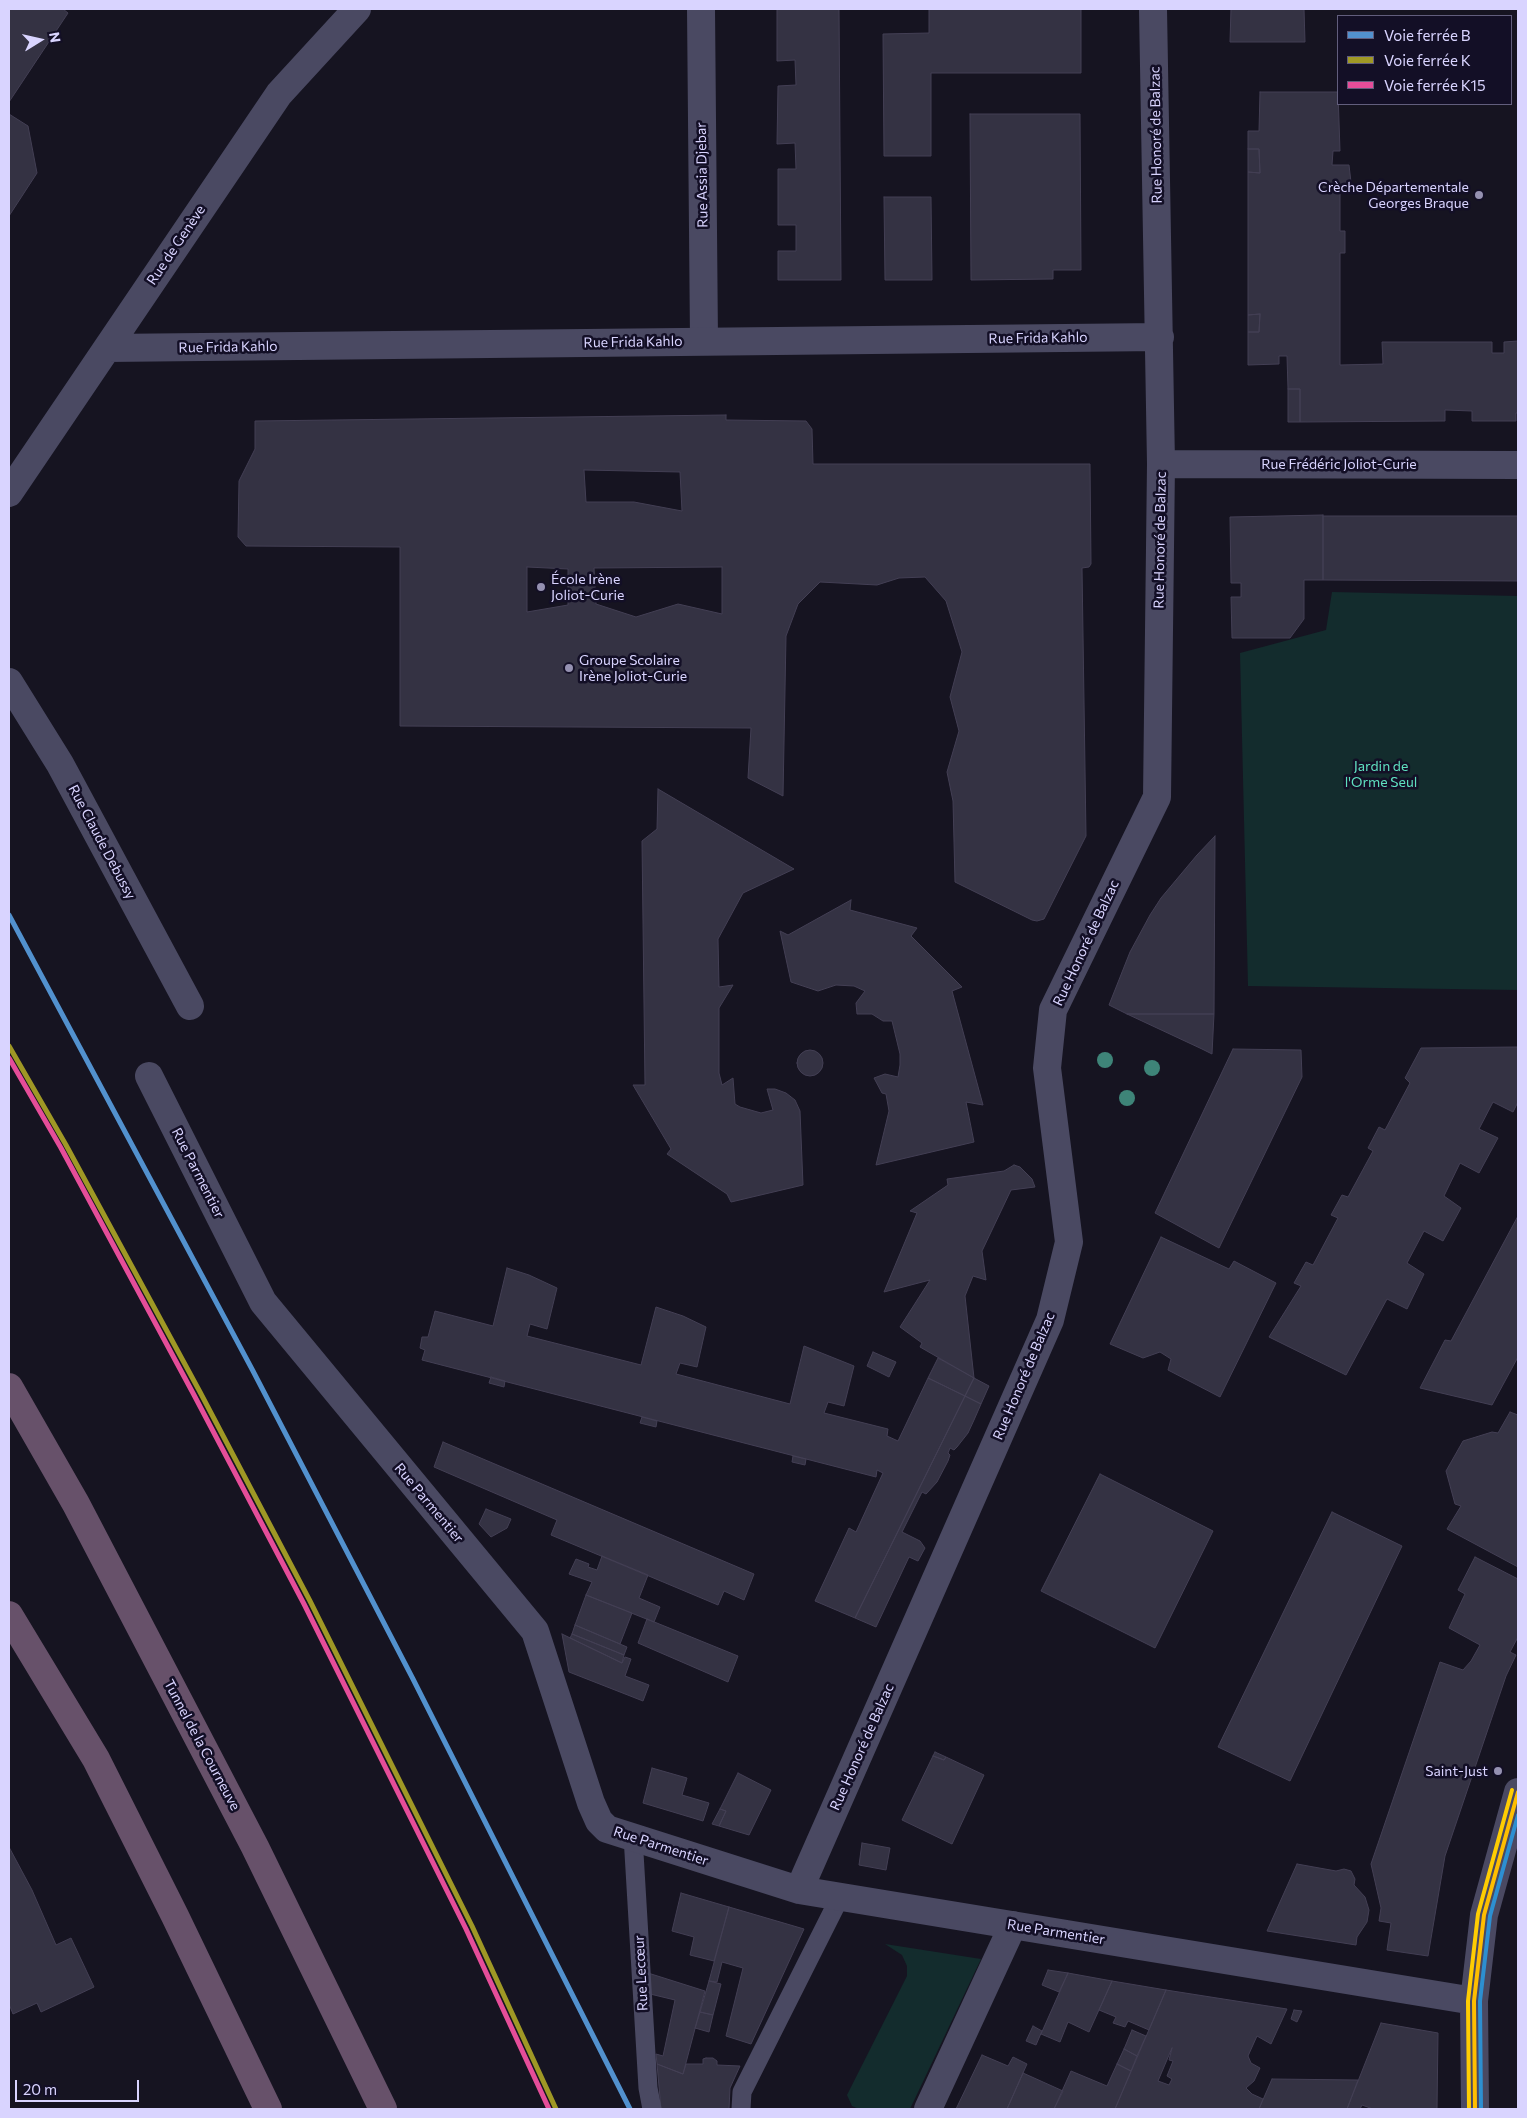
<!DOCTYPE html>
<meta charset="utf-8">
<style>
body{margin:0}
#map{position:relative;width:1527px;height:2118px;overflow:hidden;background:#161421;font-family:Commissioner,sans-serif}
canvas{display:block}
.frame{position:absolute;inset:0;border:10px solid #d9d4ff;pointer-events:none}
.legend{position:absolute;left:1337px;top:15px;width:175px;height:90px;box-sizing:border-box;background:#130f26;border:1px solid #625e7d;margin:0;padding:6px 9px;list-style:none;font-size:15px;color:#d9d4ff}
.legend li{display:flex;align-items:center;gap:10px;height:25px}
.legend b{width:25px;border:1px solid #625e7d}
.north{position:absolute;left:15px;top:15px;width:50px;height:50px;-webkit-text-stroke:4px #130f26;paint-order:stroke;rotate:80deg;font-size:14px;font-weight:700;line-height:20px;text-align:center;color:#d9d4ff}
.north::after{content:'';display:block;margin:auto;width:18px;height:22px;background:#d9d4ff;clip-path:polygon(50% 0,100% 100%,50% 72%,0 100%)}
.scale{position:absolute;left:15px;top:2080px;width:124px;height:22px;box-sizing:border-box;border:2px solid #d9d4ff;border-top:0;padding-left:6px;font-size:15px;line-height:18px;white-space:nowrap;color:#d9d4ff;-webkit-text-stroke:4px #130f26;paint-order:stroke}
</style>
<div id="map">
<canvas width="1527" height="2118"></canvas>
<div class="frame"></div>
<ul class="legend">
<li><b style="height:6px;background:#5291ce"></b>Voie ferrée B</li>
<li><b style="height:6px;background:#9f9825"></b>Voie ferrée K</li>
<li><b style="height:6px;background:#e54d99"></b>Voie ferrée K15</li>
</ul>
<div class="north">N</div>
<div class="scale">20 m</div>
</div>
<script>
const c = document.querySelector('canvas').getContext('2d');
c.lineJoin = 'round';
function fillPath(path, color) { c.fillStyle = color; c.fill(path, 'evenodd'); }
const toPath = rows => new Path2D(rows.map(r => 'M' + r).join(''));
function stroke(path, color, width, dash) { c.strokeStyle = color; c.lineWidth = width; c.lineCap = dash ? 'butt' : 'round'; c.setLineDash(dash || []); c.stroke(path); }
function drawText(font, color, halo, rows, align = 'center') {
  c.font = font + ' Commissioner,sans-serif'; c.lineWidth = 5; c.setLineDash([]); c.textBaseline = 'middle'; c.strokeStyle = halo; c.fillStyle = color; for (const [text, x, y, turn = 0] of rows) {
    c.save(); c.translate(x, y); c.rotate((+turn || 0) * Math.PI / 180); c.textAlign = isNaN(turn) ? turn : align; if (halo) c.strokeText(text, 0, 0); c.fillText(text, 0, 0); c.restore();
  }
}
fillPath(toPath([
 [1332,592,1518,596,1518,990,1248,986,1240,653,1326,630],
 [885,1944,981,1959,910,2109,859,2109,852,2106,847,2095,907,1976,907,1966,902,1955]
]), '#132c2d');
const building = toPath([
 [9,9,63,9,68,13,9,102,9,9],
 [777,9,839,9,841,280,778,280,778,251,796,251,796,225,778,225,778,169,796,169,795,143,777,144,778,86,796,85,795,60,777,61,777,9],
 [929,9,1081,9,1081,73,931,73,931,156,884,156,883,34,929,33,929,9],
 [1231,9,1304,9,1305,42,1230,42,1231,9],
 [1260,92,1338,92,1340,151,1333,151,1332,165,1349,165,1352,191,1340,191,1340,231,1345,231,1345,253,1340,253,1340,365,1383,364,1382,342,1492,342,1492,353,1504,353,1504,342,1518,341,1518,413,1516,413,1516,421,1472,421,1472,411,1445,410,1445,421,1300,422,1300,389,1288,389,1287,356,1279,356,1279,364,1248,365,1248,332,1259,332,1260,314,1248,315,1248,172,1260,173,1259,149,1248,149,1248,131,1259,131,1260,92],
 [9,114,28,126,37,173,9,216,9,114],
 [970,114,1080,114,1081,270,1053,270,1053,279,971,280,970,114],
 [1248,149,1259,149,1260,173,1248,172,1248,149],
 [884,197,931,197,932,280,885,280,884,197],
 [1260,314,1259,332,1248,332,1248,315,1260,314],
 [1288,389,1300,389,1300,422,1288,422,1288,389],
 [726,415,726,420,806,421,812,429,813,464,1090,464,1091,564,1089,567,1082,568,1086,836,1044,919,1037,921,1032,920,955,882,953,801,947,772,959,731,950,697,962,652,946,601,925,577,899,578,877,585,820,582,798,604,786,636,783,796,748,778,751,728,400,726,400,547,246,546,238,537,239,481,255,449,255,421,726,415],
 [584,470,680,472,682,511,634,502,586,502,584,470],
 [527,567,568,569,568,605,527,612,527,567],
 [722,567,722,614,678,604,636,617,596,604,594,568,722,567],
 [1323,515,1323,580,1304,580,1304,619,1290,638,1232,638,1231,597,1241,597,1241,583,1231,583,1230,517,1323,515],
 [1323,516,1518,516,1518,581,1323,580,1323,516],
 [658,789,794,869,743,893,718,939,719,987,733,985,719,1008,719,1073,722,1085,733,1078,735,1104,740,1107,761,1113,773,1110,767,1089,775,1089,786,1093,795,1100,800,1111,803,1185,731,1202,727,1194,667,1154,671,1149,633,1085,645,1085,642,841,657,829,658,789],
 [1215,836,1214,1014,1127,1014,1109,1005,1130,952,1150,915,1161,898,1197,855,1215,836],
 [851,900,850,910,917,928,911,936,962,987,952,991,983,1105,966,1102,974,1142,876,1165,889,1111,886,1094,882,1093,874,1078,885,1074,898,1077,900,1065,900,1054,892,1021,883,1021,872,1014,857,1014,856,1003,865,991,854,986,836,985,818,991,791,982,780,931,788,935,851,900],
 [1127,1014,1214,1014,1212,1054,1202,1049,1127,1014],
 [1518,1047,1518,1102,1513,1112,1493,1102,1479,1129,1498,1138,1479,1173,1460,1163,1444,1196,1461,1208,1443,1241,1424,1231,1407,1263,1424,1274,1407,1309,1387,1299,1346,1375,1269,1337,1301,1286,1294,1283,1306,1262,1313,1265,1338,1218,1331,1215,1342,1195,1348,1197,1373,1151,1368,1148,1379,1127,1385,1130,1410,1083,1405,1078,1421,1048,1518,1047],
 [1233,1049,1301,1050,1302,1077,1219,1248,1155,1213,1233,1049],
 '797 1063a13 13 0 1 1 26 0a13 13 0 1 1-26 0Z',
 [1014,1165,1020,1167,1032,1179,1035,1187,1011,1190,982,1251,986,1280,973,1276,965,1296,974,1378,920,1347,922,1343,900,1327,930,1280,884,1292,917,1213,910,1211,948,1185,947,1179,1004,1171,1014,1165],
 [1518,1216,1518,1357,1492,1405,1420,1388,1445,1340,1451,1341,1518,1216],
 [1161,1237,1229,1269,1234,1261,1276,1283,1220,1397,1168,1370,1171,1359,1160,1352,1143,1358,1110,1344,1161,1237],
 [507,1268,529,1275,557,1288,547,1329,530,1324,527,1336,641,1365,656,1307,683,1316,706,1327,697,1367,680,1363,676,1374,790,1404,804,1346,854,1366,844,1406,828,1402,824,1413,888,1429,887,1436,898,1441,928,1378,965,1396,855,1618,815,1601,849,1528,856,1532,883,1473,877,1470,876,1477,422,1360,425,1350,420,1348,422,1337,428,1337,435,1311,493,1326,507,1268],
 [873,1352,896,1362,889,1377,867,1366,873,1352],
 [938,1358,974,1378,965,1396,928,1378,938,1358],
 [491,1377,505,1381,504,1387,489,1383,491,1377],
 [974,1378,989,1386,981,1404,965,1396,974,1378],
 [965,1396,981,1404,974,1420,968,1433,957,1447,954,1450,950,1448,948,1453,950,1455,948,1461,937,1482,926,1494,922,1492,902,1532,920,1541,925,1548,918,1561,909,1557,876,1627,855,1618,965,1396],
 [1510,1412,1518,1415,1518,1567,1447,1529,1461,1506,1455,1504,1446,1471,1463,1441,1492,1432,1498,1433,1510,1412],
 [642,1417,657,1421,656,1427,640,1423,642,1417],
 [443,1442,754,1574,744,1600,724,1591,718,1605,551,1535,557,1520,434,1467,443,1442],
 [793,1456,806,1459,805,1465,792,1462,793,1456],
 [1100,1474,1213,1531,1155,1648,1041,1591,1100,1474],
 [486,1509,511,1519,507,1528,491,1537,479,1524,486,1509],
 [1332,1512,1402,1546,1290,1781,1218,1747,1332,1512],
 [602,1556,648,1575,639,1598,660,1607,654,1622,586,1595,592,1582,569,1574,576,1559,589,1564,588,1567,597,1570,602,1556],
 [1475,1557,1518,1579,1518,1637,1510,1652,1516,1655,1506,1676,1445,1856,1428,1956,1387,1950,1391,1923,1379,1921,1381,1908,1371,1864,1440,1662,1463,1670,1471,1661,1480,1645,1449,1628,1465,1594,1458,1590,1475,1557],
 [586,1595,632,1613,620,1644,575,1625,586,1595],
 [647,1619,738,1656,728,1682,638,1643,647,1619],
 [575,1625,627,1647,624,1655,572,1634,575,1625],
 [562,1634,622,1663,625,1657,631,1659,625,1676,649,1685,643,1701,569,1672,562,1634],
 [572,1634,624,1655,622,1663,570,1638,572,1634],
 [935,1752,946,1757,944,1760,933,1756,935,1752],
 [933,1756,944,1760,946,1757,984,1775,952,1844,902,1820,933,1756],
 [652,1768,687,1778,682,1795,709,1803,703,1821,643,1803,652,1768],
 [738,1773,771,1790,749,1835,719,1826,726,1811,720,1809,738,1773],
 [720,1809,726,1811,719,1826,712,1824,720,1809],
 [862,1843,890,1848,886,1870,859,1865,862,1843],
 [9,1847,32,1890,56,1945,71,1938,94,1987,41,2012,37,2003,13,2014,9,2004,9,1847],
 [1297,1864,1336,1871,1344,1869,1351,1871,1355,1879,1354,1885,1365,1897,1369,1910,1367,1922,1357,1937,1356,1945,1267,1931,1297,1864],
 [681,1893,729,1907,714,1961,690,1955,694,1937,672,1931,681,1893],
 [729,1907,804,1929,751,2044,726,2036,743,1968,722,1962,717,1982,709,1981,729,1907],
 [1048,1970,1068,1973,1059,1992,1042,1985,1048,1970],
 [648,1973,705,1991,683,2074,657,2064,656,2054,663,2056,675,2000,650,1994,648,1973],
 [1068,1973,1112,1981,1089,2032,1068,2022,1060,2042,1041,2034,1068,1973],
 [709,1981,721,1984,713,2015,700,2012,709,1981],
 [1112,1981,1166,1990,1149,2030,1128,2021,1125,2027,1113,2023,1116,2017,1099,2010,1112,1981],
 [1166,1990,1287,2009,1271,2044,1257,2036,1248,2056,1251,2063,1260,2068,1254,2081,1246,2088,1252,2094,1263,2099,1259,2109,1115,2109,1166,1990],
 [1172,2048,1169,2060,1173,2061,1167,2076,1172,2079,1169,2085,1158,2081,1172,2048],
 [1294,2010,1302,2011,1297,2022,1291,2019,1294,2010],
 [700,2012,713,2015,709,2032,695,2028,700,2012],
 [1381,2023,1438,2033,1437,2109,1373,2109,1362,2105,1360,2109,1347,2109,1381,2023],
 [1033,2026,1042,2031,1036,2045,1026,2041,1033,2026],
 [1132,2030,1146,2036,1137,2056,1124,2049,1132,2030],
 [1124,2049,1137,2056,1131,2071,1117,2064,1124,2049],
 [982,2055,1008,2066,1013,2057,1027,2064,1007,2109,956,2109,982,2055],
 [706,2058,713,2058,717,2061,717,2065,740,2066,730,2088,729,2109,661,2109,657,2064,683,2074,686,2064,703,2064,703,2059,706,2058],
 [1117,2064,1131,2071,1115,2109,1054,2109,1071,2071,1107,2086,1117,2064],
 [1023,2073,1063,2091,1054,2109,1007,2109,1023,2073],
 [1272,2079,1358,2080,1347,2109,1259,2109,1272,2079]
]);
fillPath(building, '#343243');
stroke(building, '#433f54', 1);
stroke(toPath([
 [633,1836,648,2088,652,2109],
 [741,2109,742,2092,840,1897]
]), '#4a4962', 19);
stroke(toPath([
 [701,9,704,341]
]), '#4a4962', 28);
stroke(toPath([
 [107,348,1160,337],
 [1161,464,1518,465],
 [9,493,279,94,357,9],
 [9,682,60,764,190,1006],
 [149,1076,263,1302,535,1631,591,1803,599,1821,607,1829,799,1890,1474,2001],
 [799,1890,1050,1320,1069,1242,1047,1068,1053,1010,1157,797,1161,464,1153,9],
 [928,2109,1013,1925],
 [1475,2109,1474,2001,1484,1915,1518,1792]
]), '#4a4962', 28);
stroke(toPath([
 [9,1387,76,1504,255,1847,383,2109],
 [9,1615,96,1759,175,1916,268,2109]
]), '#67516a', 28);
stroke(toPath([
 [1475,2109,1474,2001,1484,1915,1518,1792]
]), '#ffbe00', 4);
stroke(toPath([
 [1481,2109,1480,2001,1490,1916,1518,1815]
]), '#2d8fd1', 4);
stroke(toPath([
 [1469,2109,1468,2001,1478,1914,1512,1790]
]), '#ffcd02', 4);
stroke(toPath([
 [9,915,253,1371,413,1679,630,2109]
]), '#5291ce', 5);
stroke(toPath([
 [9,1046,66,1145,200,1392,310,1601,472,1926,556,2109]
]), '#9f9825', 5);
stroke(toPath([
 [9,1058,61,1148,194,1395,304,1604,466,1929,549,2109]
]), '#e54d99', 5);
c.fillStyle = '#3e8478';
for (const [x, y] of [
 [1105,1060],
 [1152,1068],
 [1127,1098]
]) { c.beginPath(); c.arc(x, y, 8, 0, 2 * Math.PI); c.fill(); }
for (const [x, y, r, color] of [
 [1479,195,5,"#9591b1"],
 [541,587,5,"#9591b1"],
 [569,668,5,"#9591b1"],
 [1498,1771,5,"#9591b1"]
]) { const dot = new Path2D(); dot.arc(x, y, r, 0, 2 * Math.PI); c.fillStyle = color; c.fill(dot); stroke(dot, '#130f26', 2); }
drawText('14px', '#d9d4ff', '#130f26', [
 ["Rue Honoré de Balzac",1156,135,-91],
 ["Rue Assia Djebar",702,175,-91],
 ["Rue de Genève",176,245,-56],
 ["Rue Frida Kahlo",1038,338,-1],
 ["Rue Frida Kahlo",633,342,-1],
 ["Rue Frida Kahlo",228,347,-1],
 ["Rue Frédéric Joliot-Curie",1339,464],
 ["Rue Honoré de Balzac",1160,540,-89],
 ["Rue Claude Debussy",102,842,62],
 ["Rue Honoré de Balzac",1086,943,-65],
 ["Rue Parmentier",198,1173,63],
 ["Rue Honoré de Balzac",1024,1376,-67],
 ["Rue Parmentier",429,1503,50],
 ["Tunnel de la Courneuve",202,1745,62],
 ["Rue Honoré de Balzac",862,1747,-66],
 ["Rue Parmentier",661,1846,18],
 ["Rue Parmentier",1056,1932,9],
 ["Rue Lecœur",641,1973,-93]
]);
drawText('14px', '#d9d4ff', '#130f26', [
 ["Crèche Départementale",1469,187],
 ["Georges Braque",1469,203],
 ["École Irène",551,579,"left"],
 ["Joliot-Curie",551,595,"left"],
 ["Groupe Scolaire",579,660,"left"],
 ["Irène Joliot-Curie",579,676,"left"],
 ["Saint-Just",1488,1771]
], 'right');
drawText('14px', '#5fe0c0', '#130f26', [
 ["Jardin de",1381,766],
 ["l'Orme Seul",1381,782]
]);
</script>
